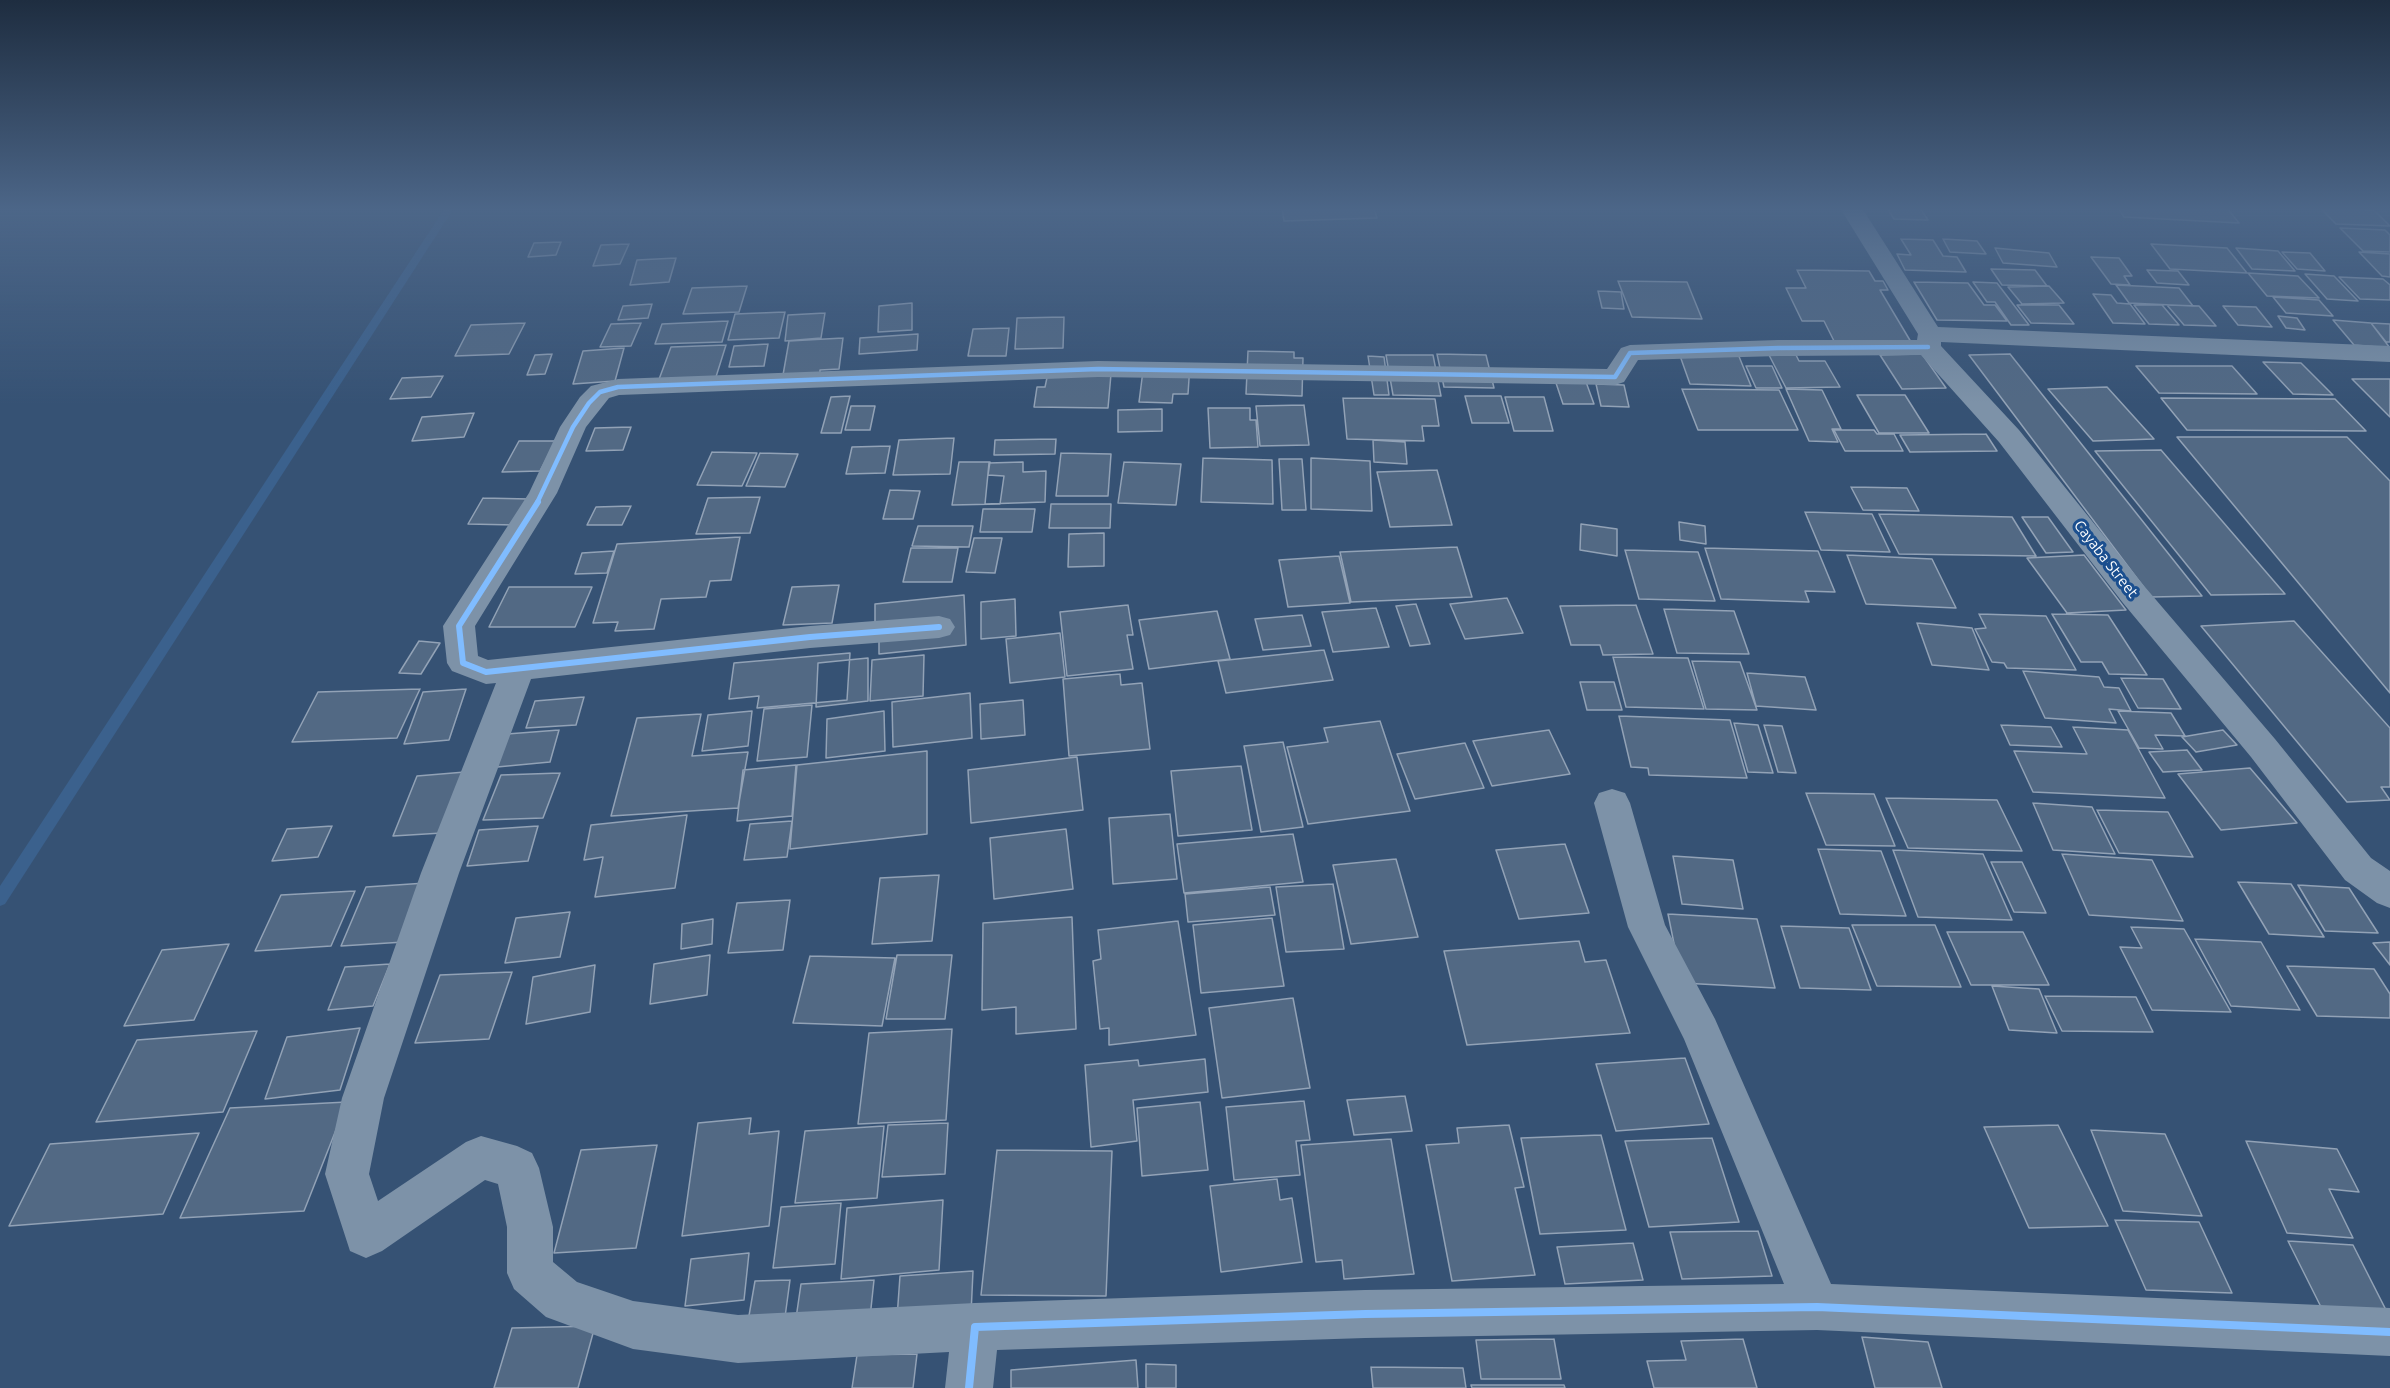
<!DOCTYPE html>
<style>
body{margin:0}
canvas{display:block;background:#365274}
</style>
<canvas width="2390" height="1388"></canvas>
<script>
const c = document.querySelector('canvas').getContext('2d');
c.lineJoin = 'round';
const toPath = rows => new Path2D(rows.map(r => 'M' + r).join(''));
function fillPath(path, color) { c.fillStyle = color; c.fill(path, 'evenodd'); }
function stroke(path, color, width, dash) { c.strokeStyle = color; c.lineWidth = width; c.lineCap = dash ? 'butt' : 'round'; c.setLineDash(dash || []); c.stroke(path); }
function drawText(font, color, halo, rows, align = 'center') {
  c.font = font + ' Ubuntu,sans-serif'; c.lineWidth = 6; c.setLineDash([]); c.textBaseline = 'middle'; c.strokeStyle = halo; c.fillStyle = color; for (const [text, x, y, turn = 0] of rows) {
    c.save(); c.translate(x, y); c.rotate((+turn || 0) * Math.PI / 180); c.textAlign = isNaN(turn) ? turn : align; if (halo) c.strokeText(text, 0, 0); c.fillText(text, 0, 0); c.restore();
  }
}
fillPath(toPath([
 [445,208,454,208,5,904,0,906,0,886,445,208]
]), '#3b618d');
const building = toPath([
 [1282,208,1374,208,1377,218,1284,221,1282,208],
 [1887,208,1920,208,1928,220,1894,219,1887,208],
 [2118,208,2227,208,2239,223,2124,217,2118,208],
 [2320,208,2374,210,2390,226,2336,224,2320,208],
 [2340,228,2385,230,2390,235,2390,252,2363,251,2340,228],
 [1901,239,1933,240,1943,256,1957,257,1966,272,1905,270,1897,254,1911,255,1901,239],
 [1943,239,1977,241,1986,254,1950,252,1943,239],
 [561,242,556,255,528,257,534,243,561,242],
 [629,244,620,264,593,266,601,245,629,244],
 [2151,244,2227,248,2247,273,2170,269,2151,244],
 [1995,248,2049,253,2057,267,2003,263,1995,248],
 [2236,248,2278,251,2295,271,2252,269,2236,248],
 [2282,252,2310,253,2325,271,2297,269,2282,252],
 [2359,252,2390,254,2390,277,2382,276,2359,252],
 [2091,257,2119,258,2132,276,2124,276,2130,285,2111,284,2091,257],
 [676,258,669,282,630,285,637,260,676,258],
 [1991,269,2035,270,2047,286,2002,285,1991,269],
 [1797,270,1869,271,1875,281,1883,281,1888,290,1880,290,1914,347,1836,345,1824,321,1802,321,1786,288,1806,288,1797,270],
 [2147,270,2178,271,2189,285,2157,283,2147,270],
 [2248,273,2298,276,2319,298,2267,296,2248,273],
 [2305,274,2334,276,2358,301,2327,299,2305,274],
 [2339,277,2383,279,2390,285,2390,300,2360,299,2339,277],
 [1618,281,1687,282,1702,319,1632,317,1618,281],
 [1914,282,1968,283,1984,305,1995,305,2007,321,1937,320,1914,282],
 [1973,282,1997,283,2029,325,2011,325,1995,302,1987,302,1973,282],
 [2116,285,2179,288,2193,306,2129,303,2116,285],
 [747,286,739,312,683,314,692,288,747,286],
 [2049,286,2064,303,2022,304,2008,287,2049,286],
 [1598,291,1621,292,1624,309,1602,308,1598,291],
 [2093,294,2111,295,2117,303,2130,304,2145,324,2113,323,2093,294],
 [2273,297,2319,300,2333,316,2286,313,2273,297],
 [912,303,912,330,878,332,879,306,912,303],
 [652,304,648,318,618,320,623,306,652,304],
 [2017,305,2059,305,2074,324,2031,323,2017,305],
 [2134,305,2162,305,2179,325,2149,324,2134,305],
 [2167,305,2199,306,2216,326,2184,325,2167,305],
 [2223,306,2256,307,2272,327,2238,325,2223,306],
 [785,312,779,338,728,340,735,314,785,312],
 [825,313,821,338,785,341,788,315,825,313],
 [2278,316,2297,318,2305,330,2286,328,2278,316],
 [1064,317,1063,348,1015,349,1017,318,1064,317],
 [2333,320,2371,323,2390,348,2354,345,2333,320],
 [728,321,722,342,655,344,662,324,728,321],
 [525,323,509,354,455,356,471,325,525,323],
 [641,323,631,346,600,347,611,324,641,323],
 [2371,323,2390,324,2390,342,2386,342,2371,323],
 [1009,328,1006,356,968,356,973,329,1009,328],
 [918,334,917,350,859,354,860,338,918,334],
 [843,338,839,369,820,370,820,373,783,375,789,341,843,338],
 [768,344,764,366,729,367,734,346,768,344],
 [726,345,715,380,658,382,671,347,726,345],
 [624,348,615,381,573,384,583,351,624,348],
 [1248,351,1294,352,1294,358,1303,358,1302,396,1246,394,1248,351],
 [1679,353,1738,354,1751,386,1690,384,1679,353],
 [552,354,545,374,527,375,535,355,552,354],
 [1437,354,1486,355,1494,388,1444,387,1437,354],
 [1922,354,1946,388,1902,389,1880,355,1922,354],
 [2010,354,2202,596,2151,597,1969,355,2010,354],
 [1386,355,1433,355,1441,396,1393,395,1386,355],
 [1769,355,1796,355,1799,361,1825,361,1840,387,1786,388,1769,355],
 [1368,356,1384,357,1389,395,1374,395,1368,356],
 [2263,362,2301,363,2333,395,2293,394,2263,362],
 [1144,363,1190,364,1188,394,1173,394,1172,403,1139,402,1144,363],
 [1746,366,1772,366,1782,388,1756,388,1746,366],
 [2136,366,2232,366,2257,394,2159,393,2136,366],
 [1048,373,1111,374,1108,408,1034,407,1037,387,1045,387,1048,373],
 [443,376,431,397,390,399,402,378,443,376],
 [2352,379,2390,379,2390,417,2352,379],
 [1586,382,1594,404,1563,404,1556,383,1586,382],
 [1596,384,1624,385,1629,407,1601,406,1596,384],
 [2107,387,2154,439,2093,441,2048,389,2107,387],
 [1682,389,1779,390,1798,430,1698,430,1682,389],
 [1786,389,1822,390,1841,429,1832,429,1838,442,1809,441,1786,389],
 [1857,395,1905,395,1929,433,1879,433,1857,395],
 [850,396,841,433,821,433,831,397,850,396],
 [1465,396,1501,396,1509,423,1472,423,1465,396],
 [1505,397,1544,397,1553,431,1514,431,1505,397],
 [1343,398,1435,399,1439,426,1422,426,1424,441,1347,439,1343,398],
 [2161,398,2335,399,2366,431,2187,430,2161,398],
 [1304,405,1309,445,1260,446,1256,406,1304,405],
 [851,406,875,406,870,430,845,430,851,406],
 [1208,408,1250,408,1250,420,1256,420,1258,447,1210,448,1208,408],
 [1162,409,1162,431,1118,432,1118,410,1162,409],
 [474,413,464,437,412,441,422,417,474,413],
 [631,427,623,450,586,451,595,428,631,427],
 [1834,430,1874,430,1877,434,1894,434,1903,451,1845,451,1834,430],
 [1986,434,1997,451,1910,452,1900,435,1986,434],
 [2177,437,2347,437,2390,481,2390,693,2177,437],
 [954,438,950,474,893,475,899,440,954,438],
 [1056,439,1055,454,994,455,995,440,1056,439],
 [1373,440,1405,442,1407,464,1374,462,1373,440],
 [519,441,556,441,540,471,502,472,519,441],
 [890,446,885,473,846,474,852,447,890,446],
 [2161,450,2285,594,2211,595,2095,451,2161,450],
 [712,452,757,453,742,486,697,485,712,452],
 [760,453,798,454,785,487,746,486,760,453],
 [1061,453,1111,454,1108,496,1056,496,1061,453],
 [1203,458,1272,460,1273,504,1201,502,1203,458],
 [1311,458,1370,461,1372,511,1311,509,1311,458],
 [1279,459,1302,459,1306,510,1282,510,1279,459],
 [959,462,990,462,988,475,1004,476,1000,504,952,505,959,462],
 [1023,462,1023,472,1046,471,1045,502,985,504,989,463,1023,462],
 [1124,462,1181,464,1176,505,1118,503,1124,462],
 [1437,470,1452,525,1390,527,1377,472,1437,470],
 [1851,487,1907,488,1919,511,1863,510,1851,487],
 [890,490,920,491,913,519,883,519,890,490],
 [760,497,750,533,696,534,708,498,760,497],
 [483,498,529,499,515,525,468,524,483,498],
 [1051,504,1111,504,1110,528,1049,528,1051,504],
 [631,506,622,525,587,525,596,507,631,506],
 [983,509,1035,509,1032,532,980,532,983,509],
 [1805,512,1872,514,1890,552,1821,550,1805,512],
 [1879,514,2012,517,2036,556,1899,554,1879,514],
 [2022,517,2048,517,2073,552,2046,553,2022,517],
 [1679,522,1705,526,1706,544,1680,540,1679,522],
 [1581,524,1617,529,1617,556,1580,550,1581,524],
 [918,526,973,526,969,547,912,546,918,526],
 [1104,533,1104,566,1068,567,1069,534,1104,533],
 [740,537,731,580,710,581,706,597,661,599,654,629,615,631,618,622,593,623,617,544,740,537],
 [974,538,1002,538,995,573,966,572,974,538],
 [1457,547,1472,597,1351,602,1340,552,1457,547],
 [911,548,958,548,952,582,903,582,911,548],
 [1705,548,1818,551,1835,592,1805,591,1809,602,1721,599,1705,548],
 [1625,550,1698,552,1715,601,1639,599,1625,550],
 [614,551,607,573,575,574,582,553,614,551],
 [1847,555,1932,559,1956,608,1866,604,1847,555],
 [2084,555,2126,610,2067,613,2027,558,2084,555],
 [1339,556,1350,603,1288,607,1279,560,1339,556],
 [839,585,832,623,783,625,792,587,839,585],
 [509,587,592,587,575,627,489,627,509,587],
 [964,595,966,645,879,654,879,624,875,624,875,604,964,595],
 [1507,598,1523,633,1465,639,1450,604,1507,598],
 [1015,599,1016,636,981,639,981,602,1015,599],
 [1416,604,1430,644,1410,646,1396,606,1416,604],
 [1128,605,1133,635,1127,635,1133,669,1067,676,1060,612,1128,605],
 [1636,605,1653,654,1603,655,1600,645,1571,645,1560,606,1636,605],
 [1376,608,1389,647,1333,652,1322,612,1376,608],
 [1664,609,1734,611,1749,654,1677,653,1664,609],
 [1217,611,1230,659,1149,669,1139,620,1217,611],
 [1979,614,2046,616,2076,670,2007,668,2004,663,1992,662,1975,629,1986,628,1979,614],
 [2052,614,2108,615,2147,675,2109,674,2102,662,2081,662,2052,614],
 [1302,615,1311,646,1263,650,1255,619,1302,615],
 [2294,621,2390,728,2390,787,2381,787,2390,800,2347,802,2201,626,2294,621],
 [1917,623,1972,628,1989,670,1932,665,1917,623],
 [1060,633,1065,677,1010,683,1006,639,1060,633],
 [419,641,440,643,421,674,399,673,419,641],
 [1324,650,1333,680,1226,693,1218,661,1324,650],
 [850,653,847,700,757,708,759,696,729,699,734,663,850,653],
 [924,655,923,696,870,701,872,660,924,655],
 [1613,657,1688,658,1704,709,1626,707,1613,657],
 [868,658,868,701,816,707,818,663,868,658],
 [1692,661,1740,662,1757,710,1706,709,1692,661],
 [2023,671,2099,677,2104,687,2119,688,2131,711,2109,709,2116,723,2045,718,2023,671],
 [1747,673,1805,677,1816,710,1756,706,1747,673],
 [1120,674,1121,685,1142,683,1150,749,1069,756,1063,679,1120,674],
 [2121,678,2163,679,2181,709,2138,708,2121,678],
 [1580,682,1614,682,1622,710,1587,710,1580,682],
 [420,689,397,738,292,742,318,692,420,689],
 [466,689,449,740,404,744,423,692,466,689],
 [970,693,972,738,893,747,892,702,970,693],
 [584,697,576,725,526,728,535,701,584,697],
 [1023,700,1025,735,981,739,980,704,1023,700],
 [812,705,807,757,757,761,764,709,812,705],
 [752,711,748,746,702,751,708,715,752,711],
 [884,711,885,751,826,758,827,719,884,711],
 [2118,711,2171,713,2185,736,2155,735,2163,749,2139,748,2118,711],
 [701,714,692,756,748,752,738,808,611,816,637,718,701,714],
 [1619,716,1730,720,1747,778,1649,775,1648,768,1631,767,1619,716],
 [1380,721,1410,811,1308,824,1287,747,1328,742,1324,728,1380,721],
 [1734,723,1758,725,1773,773,1748,772,1734,723],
 [1764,725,1782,726,1796,773,1778,772,1764,725],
 [2001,725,2051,727,2062,747,2010,745,2001,725],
 [2073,727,2128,730,2165,798,2033,792,2014,751,2087,754,2073,727],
 [559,730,550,762,497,767,507,734,559,730],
 [1549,730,1570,774,1492,786,1473,741,1549,730],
 [2223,730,2237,745,2196,752,2182,737,2223,730],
 [1283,742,1303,827,1261,832,1244,746,1283,742],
 [1465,743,1484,788,1415,799,1397,754,1465,743],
 [2187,750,2202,770,2163,772,2149,752,2187,750],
 [927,751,927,834,790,849,797,765,927,751],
 [1077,757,1083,810,971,823,968,770,1077,757],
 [796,765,792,816,737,821,743,770,796,765],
 [1241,766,1252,830,1178,836,1171,771,1241,766],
 [2250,768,2297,823,2221,830,2178,774,2250,768],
 [465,772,442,833,393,836,417,776,465,772],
 [560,773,543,818,483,820,501,775,560,773],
 [1806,793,1874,794,1895,846,1826,845,1806,793],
 [1886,798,1997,800,2022,851,1908,848,1886,798],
 [2033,803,2092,807,2115,854,2053,850,2033,803],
 [2097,810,2168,812,2193,857,2119,853,2097,810],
 [1170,814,1177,879,1113,884,1109,818,1170,814],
 [687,815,675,888,595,897,603,857,584,860,591,825,687,815],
 [792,821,787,857,744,860,750,824,792,821],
 [332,826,318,857,272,861,287,829,332,826],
 [538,826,528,861,467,866,479,830,538,826],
 [1066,829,1073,889,994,899,990,838,1066,829],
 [1293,834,1303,882,1184,893,1177,844,1293,834],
 [1565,844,1589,913,1519,919,1496,850,1565,844],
 [1818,849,1881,851,1906,916,1840,914,1818,849],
 [1893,850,1983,854,2012,920,1918,917,1893,850],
 [2062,854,2152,860,2183,921,2089,915,2062,854],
 [1673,856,1733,860,1743,909,1682,904,1673,856],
 [1396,859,1418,937,1351,944,1333,865,1396,859],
 [1991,862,2022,862,2046,913,2014,912,1991,862],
 [939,875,932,941,872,944,880,878,939,875],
 [2238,882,2291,884,2324,937,2269,934,2238,882],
 [426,883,404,942,341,946,366,887,426,883],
 [1333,884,1344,949,1286,952,1276,887,1333,884],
 [2298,885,2349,888,2378,933,2325,931,2298,885],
 [1270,887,1275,915,1188,922,1185,894,1270,887],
 [355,891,331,946,255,951,281,895,355,891],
 [790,900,783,950,728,953,737,903,790,900],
 [570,912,560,957,505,963,516,918,570,912],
 [1668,914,1757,919,1775,988,1682,983,1668,914],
 [1072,917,1076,1029,1016,1034,1016,1007,982,1010,983,923,1072,917],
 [1272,918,1284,986,1201,993,1193,925,1272,918],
 [713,919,712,944,681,949,682,924,713,919],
 [1178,921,1196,1035,1109,1045,1109,1028,1100,1029,1093,961,1101,959,1098,930,1178,921],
 [1852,925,1935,925,1961,987,1877,986,1852,925],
 [1781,926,1849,928,1871,990,1800,988,1781,926],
 [2131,927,2184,929,2231,1012,2152,1010,2120,947,2142,948,2131,927],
 [1947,932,2023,932,2049,985,1971,985,1947,932],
 [2195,939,2261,942,2300,1010,2231,1006,2195,939],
 [1579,941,1585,962,1606,960,1630,1033,1467,1045,1444,951,1579,941],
 [2390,942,2390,965,2373,943,2390,942],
 [229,944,194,1020,124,1026,162,950,229,944],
 [710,955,707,995,650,1004,654,964,710,955],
 [897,955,952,955,945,1019,886,1019,897,955],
 [810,956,895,958,882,1026,793,1023,810,956],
 [390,964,373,1006,328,1010,345,967,390,964],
 [595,965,590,1012,526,1024,533,977,595,965],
 [2287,966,2374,969,2390,994,2390,1018,2317,1016,2287,966],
 [512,972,489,1039,415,1043,440,975,512,972],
 [1992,986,2039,989,2057,1033,2009,1030,1992,986],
 [2045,996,2136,997,2153,1032,2062,1031,2045,996],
 [1293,998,1310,1088,1222,1098,1209,1008,1293,998],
 [360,1028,340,1090,265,1099,287,1037,360,1028],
 [952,1029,946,1120,858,1124,869,1033,952,1029],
 [257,1031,223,1112,96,1122,137,1040,257,1031],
 [1685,1058,1709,1124,1616,1131,1596,1064,1685,1058],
 [1205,1059,1208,1092,1133,1100,1137,1141,1091,1147,1085,1065,1138,1060,1139,1066,1205,1059],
 [1405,1096,1412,1131,1354,1135,1347,1100,1405,1096],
 [1304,1101,1310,1140,1296,1141,1300,1175,1234,1180,1226,1107,1304,1101],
 [347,1102,304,1211,180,1218,230,1108,347,1102],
 [1200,1102,1208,1170,1142,1176,1137,1108,1200,1102],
 [751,1118,749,1134,779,1131,769,1226,682,1236,698,1123,751,1118],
 [948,1123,945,1174,882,1177,888,1125,948,1123],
 [1509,1125,1524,1187,1515,1188,1535,1275,1452,1281,1426,1145,1459,1143,1457,1128,1509,1125],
 [2058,1125,2108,1226,2029,1228,1984,1127,2058,1125],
 [884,1126,877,1198,795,1203,805,1131,884,1126],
 [2091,1130,2165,1134,2202,1216,2123,1211,2091,1130],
 [199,1133,163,1214,9,1226,50,1144,199,1133],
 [1601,1135,1626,1230,1540,1234,1521,1138,1601,1135],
 [1712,1138,1739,1222,1649,1227,1625,1141,1712,1138],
 [1391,1139,1414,1274,1344,1279,1342,1260,1316,1262,1301,1145,1391,1139],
 [2246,1141,2337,1149,2359,1192,2329,1189,2353,1238,2287,1233,2246,1141],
 [657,1145,636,1248,554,1253,581,1150,657,1145],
 [997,1150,1112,1151,1106,1296,981,1295,997,1150],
 [1277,1179,1280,1200,1292,1198,1302,1262,1221,1272,1210,1186,1277,1179],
 [943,1200,939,1270,841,1279,847,1208,943,1200],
 [841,1203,835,1264,773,1268,781,1207,841,1203],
 [2115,1220,2199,1222,2232,1293,2146,1290,2115,1220],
 [1758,1231,1772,1276,1682,1279,1670,1232,1758,1231],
 [2288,1241,2353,1245,2390,1318,2324,1313,2288,1241],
 [1633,1243,1643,1280,1565,1284,1557,1247,1633,1243],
 [749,1253,744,1300,685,1306,691,1259,749,1253],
 [973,1271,971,1314,897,1318,900,1276,973,1271],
 [790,1280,783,1332,746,1333,755,1281,790,1280],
 [874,1280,869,1327,794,1332,801,1284,874,1280],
 [595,1326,578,1388,494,1388,512,1328,595,1326],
 [1862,1337,1928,1342,1942,1388,1875,1388,1862,1337],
 [1554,1339,1561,1379,1481,1379,1476,1340,1554,1339],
 [1743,1339,1757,1388,1654,1388,1647,1361,1686,1360,1681,1341,1743,1339],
 [917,1354,913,1388,852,1388,857,1355,917,1354],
 [1136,1360,1138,1388,1011,1388,1011,1370,1136,1360],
 [1146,1364,1176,1365,1176,1388,1146,1388,1146,1364],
 [1371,1367,1463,1368,1466,1388,1373,1388,1371,1367],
 [1471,1385,1564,1385,1565,1388,1472,1388,1471,1385]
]);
fillPath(building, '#526984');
stroke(building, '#92a2b6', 1.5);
fillPath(toPath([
 [1840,208,1862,208,1938,327,2390,346,2390,362,1941,342,1941,346,2019,430,2145,587,2275,739,2371,858,2390,871,2390,908,2377,903,2345,880,2251,757,2123,603,1999,442,1921,355,1778,356,1638,360,1624,382,1615,385,1098,377,619,395,609,398,586,427,557,493,475,626,478,656,488,660,810,626,939,616,950,619,955,627,950,635,939,638,810,648,531,679,459,873,384,1098,369,1174,378,1201,466,1142,481,1136,517,1146,532,1153,539,1168,553,1227,553,1262,577,1282,633,1301,738,1315,975,1303,1365,1290,1784,1284,1684,1039,1628,927,1594,803,1599,793,1612,789,1625,793,1630,803,1665,925,1715,1019,1831,1284,2390,1308,2390,1356,1817,1330,1365,1338,997,1350,993,1388,945,1388,949,1352,738,1363,633,1349,546,1317,514,1289,507,1273,507,1227,498,1184,485,1180,382,1251,366,1258,350,1251,325,1174,342,1098,421,873,496,683,486,684,452,671,447,663,443,626,529,493,560,427,580,397,591,386,618,379,1098,361,1607,369,1621,348,1630,345,1778,340,1917,340,1918,334,1840,208]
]), '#7d92a8');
stroke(toPath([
 [537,503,573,427,589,403,600,392,618,387,1098,369,1615,377,1630,353,1778,348,1928,347]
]), '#80bcff', 4.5);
stroke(toPath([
 [538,502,459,626,463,663,486,672,810,637,939,627]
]), '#80bcff', 6);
stroke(toPath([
 [969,1388,975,1327,1365,1314,1817,1307,2390,1332]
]), '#80bcff', 8);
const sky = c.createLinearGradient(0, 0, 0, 403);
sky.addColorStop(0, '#1e2d40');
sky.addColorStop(0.52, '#4c6688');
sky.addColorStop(1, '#4c668800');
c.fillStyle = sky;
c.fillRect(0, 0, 2390, 403);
drawText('15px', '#fff', '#1b4f8f', [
 ["Cayaba Street",2106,559,52]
]);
</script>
